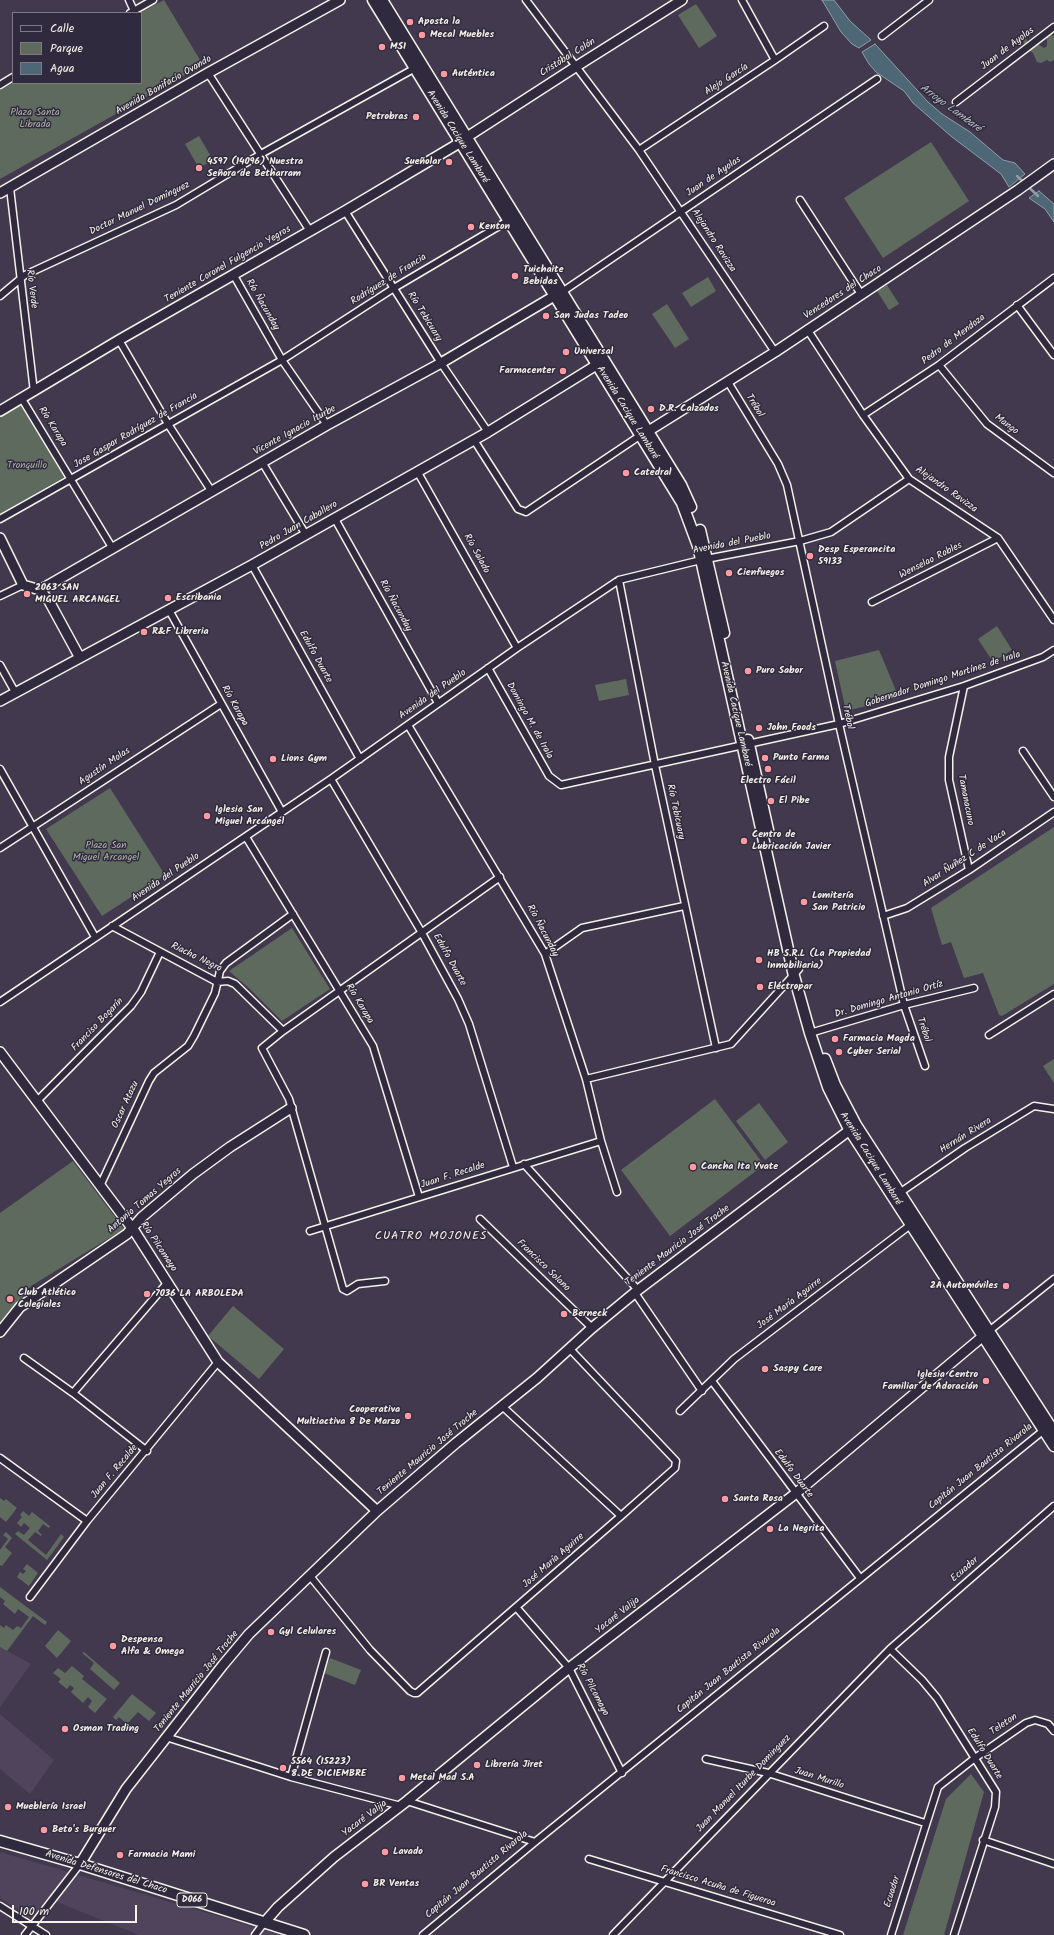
<!DOCTYPE html>
<meta charset="utf-8">
<style>
body{margin:0}
#map{position:relative;width:1054px;height:1935px;overflow:hidden;background:#42394f;font-family:Kalam,sans-serif}
canvas{display:block}
.legend{position:absolute;left:12px;top:12px;width:130px;height:72px;box-sizing:border-box;background:#2f2a3d;border:1px solid #7e7a81;margin:0;padding:5px 7px;list-style:none;font-size:12px;color:#f4f1e8}
.legend li{display:flex;align-items:center;gap:8px;height:20px}
.legend b{width:20px;border:1px solid #7e7a81}
.scale{position:absolute;left:12px;top:1905px;width:125px;height:18px;box-sizing:border-box;border:2px solid #f4f1e8;border-top:0;padding-left:5px;font-size:12px;line-height:14px;white-space:nowrap;color:#f4f1e8;-webkit-text-stroke:3px #2f2a3d;paint-order:stroke}
</style>
<div id="map">
<canvas width="1054" height="1935"></canvas>
<ul class="legend">
<li><b style="height:5px;background:#2f2a3d"></b>Calle</li>
<li><b style="height:11px;background:#5f6a5f"></b>Parque</li>
<li><b style="height:11px;background:#4e6777"></b>Agua</li>
</ul>
<div class="scale">100 m</div>
</div>
<script>
const c = document.querySelector('canvas').getContext('2d');
c.lineJoin = 'round';
function fillPath(path, color) { c.fillStyle = color; c.fill(path, 'evenodd'); }
const toPath = rows => new Path2D(rows.map(r => 'M' + r).join(''));
function stroke(path, color, width, dash) { c.strokeStyle = color; c.lineWidth = width; c.lineCap = dash ? 'butt' : 'round'; c.setLineDash(dash || []); c.stroke(path); }
function drawText(font, color, halo, rows, align = 'center') {
  c.font = font + ' Kalam,sans-serif'; c.lineWidth = 3; c.setLineDash([]); c.textBaseline = 'middle'; c.strokeStyle = halo; c.fillStyle = color; for (const [text, x, y, turn = 0] of rows) {
    c.save(); c.translate(x, y); c.rotate((+turn || 0) * Math.PI / 180); c.textAlign = isNaN(turn) ? turn : align; if (halo) c.strokeText(text, 0, 0); c.fillText(text, 0, 0); c.restore();
  }
}
fillPath(toPath([
 [0,1647,31,1664,0,1707],
 [0,1714,54,1760,30,1794,0,1769],
 [0,1852,282,1935,139,1935,47,1898,31,1919,0,1898]
]), '#4f445b');
fillPath(toPath([
 [164,0,203,65,0,179,0,90,13,83,141,83,140,13],
 [696,4,717,36,699,48,678,15],
 [1050,35,1054,36,1054,60,1050,62,1047,60,1041,63,1037,62,1033,53,1025,47,1023,40,1026,39,1028,42,1035,42,1044,48,1047,46,1047,37],
 [199,136,213,160,199,168,185,144],
 [931,142,969,201,883,258,844,198],
 [708,277,716,291,691,307,682,293],
 [887,285,899,304,889,310,877,291],
 [667,304,689,339,675,348,652,314],
 [21,403,66,476,0,514,0,415],
 [997,626,1012,650,993,662,978,639],
 [879,650,899,698,846,711,835,661],
 [626,679,629,695,599,701,595,685],
 [110,788,165,875,102,916,46,829],
 [1054,827,1054,984,1002,1016,999,1015,983,973,964,978,951,942,942,945,931,908],
 [292,928,330,989,282,1021,250,989,229,971],
 [1054,1059,1054,1083,1043,1066],
 [715,1099,764,1165,670,1236,621,1170],
 [759,1103,788,1142,765,1160,736,1121],
 [73,1161,124,1229,31,1286,0,1324,0,1213],
 [233,1306,284,1349,259,1379,208,1336],
 [0,1498,4,1501,6,1499,17,1508,6,1522,0,1517],
 [23,1511,29,1516,32,1512,50,1526,49,1528,43,1524,38,1531,42,1535,41,1536,35,1532,28,1540,46,1555,61,1534,64,1537,47,1560,15,1534,18,1531,24,1535,30,1528,24,1523,21,1527,17,1523,22,1517,20,1515],
 [6,1532,12,1538,5,1547,12,1553,2,1566,0,1565,0,1550,8,1539,3,1535],
 [27,1564,38,1573,29,1586,17,1577,20,1572,23,1574,26,1571,23,1569],
 [0,1587,47,1622,45,1625,33,1616,7,1651,0,1647,0,1625,4,1628,6,1625,13,1630,17,1626,21,1628,29,1617,18,1609,15,1614,3,1604,5,1601,0,1597],
 [58,1630,71,1641,57,1658,45,1646],
 [84,1652,120,1683,114,1690,90,1669,94,1663,82,1653],
 [330,1658,361,1670,355,1685,324,1673],
 [72,1666,84,1676,82,1679,107,1699,95,1713,88,1707,92,1701,88,1697,83,1703,71,1692,74,1688,70,1685,67,1689,58,1682,61,1679,53,1673,58,1668,65,1673],
 [132,1694,156,1713,149,1721,138,1712,127,1724,119,1717,116,1720,113,1717],
 [971,1774,984,1792,944,1935,903,1935,946,1799]
]), '#5f6a5f');
const water = toPath([
 [822,0,834,0,850,21,871,40,859,48,852,44,841,32,822,0],
 [875,44,928,102,942,114,970,132,1003,160,1015,163,1025,174,1009,187,1001,174,952,137,913,103,904,91,876,72,869,64,862,52,875,44],
 [1039,191,1054,204,1054,222,1045,209,1029,198,1039,191]
]);
fillPath(water, '#4e6777');
stroke(water, '#909ea4', 1);
stroke(toPath([
 [1017,176,1038,196]
]), '#909ea4', 2.5);
const street = toPath([
 [129,0,134,11],
 [526,0,639,150,775,352],
 [742,0,775,60],
 [130,13,153,0],
 [882,36,929,0],
 [208,73,310,231],
 [0,85,13,77],
 [956,102,1054,27],
 [639,150,775,60,824,26],
 [10,188,34,392],
 [800,200,861,294],
 [345,211,441,363,488,432],
 [233,274,282,360,327,425],
 [562,292,877,79],
 [0,296,25,275,176,205,261,154,417,67],
 [1017,305,1054,355],
 [807,329,863,415,909,479,998,538,1054,620],
 [119,340,168,424,212,492],
 [939,365,987,424,1054,473],
 [728,382,778,464,787,485,839,724,904,1005,925,1066],
 [22,399,113,549],
 [863,415,939,365,1054,278],
 [474,440,518,509,526,512,641,435],
 [262,462,306,535],
 [417,471,517,648],
 [0,519,282,360,394,288,511,219],
 [335,519,438,703],
 [252,565,360,759],
 [619,580,655,765,716,1048],
 [0,596,23,585],
 [872,602,998,538],
 [169,610,282,812],
 [0,665,15,692],
 [488,668,549,776,561,785,839,724,964,686,1043,657,1054,650],
 [964,686,949,757,949,780,969,870],
 [408,725,545,954,586,1079,601,1141,617,1192],
 [1023,751,1054,797],
 [0,769,95,937],
 [331,779,422,933,458,999,469,1024,513,1167],
 [246,837,373,1046,419,1197],
 [0,848,221,704],
 [883,916,907,908,969,870,1054,812],
 [112,926,217,982,228,981,235,984,283,1031],
 [545,954,582,928,684,906],
 [0,1002,331,779,517,648,619,580,701,560,800,541,831,532,909,479],
 [810,1033,904,1005,974,988],
 [989,1035,1054,994],
 [586,1079,731,1044,799,969],
 [36,1102,131,1006,141,992,160,952],
 [524,1164,638,1290],
 [100,1186,149,1081,154,1073,188,1046,194,1036,215,993,220,971,226,963,293,914],
 [898,1194,965,1148,1034,1106,1054,1109],
 [480,1219,592,1328],
 [310,1231,601,1141],
 [385,1281,358,1284,347,1291,343,1289,289,1099,262,1048,283,1031,500,877],
 [635,1293,702,1391],
 [989,1331,1054,1279],
 [24,1358,73,1393,147,1451],
 [712,1381,860,1578],
 [73,1393,168,1282],
 [502,1406,621,1516],
 [680,1411,734,1359,913,1223],
 [0,1458,87,1521],
 [310,1576,370,1650,410,1691,414,1693,417,1693,621,1516,675,1468,676,1461,570,1349],
 [30,1597,87,1521,218,1362],
 [516,1607,569,1668,622,1773],
 [890,1649,922,1680,937,1698,996,1792,995,1807,954,1935],
 [166,1737,291,1777,401,1806],
 [706,1759,768,1773,925,1823],
 [291,1777,326,1652],
 [407,1801,535,1842],
 [983,1840,1054,1864],
 [589,1859,840,1935],
 [0,1906,46,1935],
 [25,1935,80,1864],
 [255,1935,264,1923],
 [423,1935,535,1842,1044,1430],
 [613,1935,890,1649,1054,1506],
 [891,1935,938,1787,975,1758,1026,1723,1035,1720,1048,1724,1054,1731]
]);
const secondary = toPath([
 [0,193,208,73,340,0],
 [0,411,119,340,345,211,461,142,467,137,577,66,682,0],
 [642,435,775,352,1018,190,1054,164],
 [0,538,23,585,40,590,49,601,80,658],
 [40,590,327,425,441,363,561,292],
 [0,701,252,565,488,432,603,361],
 [0,1052,135,1232,218,1362,377,1511],
 [0,1332,20,1307,127,1234,142,1217,193,1174,230,1147,291,1108],
 [80,1864,126,1789,223,1665,249,1634,377,1511,456,1443,537,1378,592,1328,638,1290,855,1126],
 [264,1923,278,1907,334,1857,407,1801,569,1668,795,1494,988,1332]
]);
const primary = toPath([
 [373,0,682,503,698,546,794,976,810,1033,828,1087,849,1129,1054,1446],
 [382,0,681,485,691,507],
 [700,530,724,633],
 [748,740,768,830],
 [825,1059,835,1085,856,1125,1054,1432],
 [0,1841,80,1864,304,1935]
]);
stroke(street, '#f4f1e8', 9);
stroke(secondary, '#f4f1e8', 12);
stroke(primary, '#f4f1e8', 13);
stroke(street, '#2f2a3d', 6);
stroke(secondary, '#2f2a3d', 9);
stroke(primary, '#2f2a3d', 10);
for (const [x, y, r, color] of [
 [410,22,4,"#ff9aa2"],
 [422,35,4,"#ff9aa2"],
 [382,47,4,"#ff9aa2"],
 [444,74,4,"#ff9aa2"],
 [416,117,4,"#ff9aa2"],
 [449,162,4,"#ff9aa2"],
 [199,168,4,"#ff9aa2"],
 [471,227,4,"#ff9aa2"],
 [515,276,4,"#ff9aa2"],
 [546,316,4,"#ff9aa2"],
 [566,352,4,"#ff9aa2"],
 [563,371,4,"#ff9aa2"],
 [651,409,4,"#ff9aa2"],
 [626,473,4,"#ff9aa2"],
 [810,556,4,"#ff9aa2"],
 [729,573,4,"#ff9aa2"],
 [27,594,4,"#ff9aa2"],
 [168,598,4,"#ff9aa2"],
 [144,632,4,"#ff9aa2"],
 [748,671,4,"#ff9aa2"],
 [759,728,4,"#ff9aa2"],
 [765,758,4,"#ff9aa2"],
 [273,759,4,"#ff9aa2"],
 [768,769,4,"#ff9aa2"],
 [771,801,4,"#ff9aa2"],
 [207,816,4,"#ff9aa2"],
 [744,841,4,"#ff9aa2"],
 [804,902,4,"#ff9aa2"],
 [759,960,4,"#ff9aa2"],
 [760,987,4,"#ff9aa2"],
 [835,1039,4,"#ff9aa2"],
 [839,1052,4,"#ff9aa2"],
 [693,1167,4,"#ff9aa2"],
 [1006,1286,4,"#ff9aa2"],
 [147,1294,4,"#ff9aa2"],
 [10,1299,4,"#ff9aa2"],
 [564,1314,4,"#ff9aa2"],
 [765,1369,4,"#ff9aa2"],
 [986,1381,4,"#ff9aa2"],
 [408,1416,4,"#ff9aa2"],
 [725,1499,4,"#ff9aa2"],
 [770,1529,4,"#ff9aa2"],
 [271,1632,4,"#ff9aa2"],
 [113,1646,4,"#ff9aa2"],
 [65,1729,4,"#ff9aa2"],
 [477,1765,4,"#ff9aa2"],
 [283,1768,4,"#ff9aa2"],
 [402,1778,4,"#ff9aa2"],
 [8,1807,4,"#ff9aa2"],
 [44,1830,4,"#ff9aa2"],
 [385,1852,4,"#ff9aa2"],
 [120,1855,4,"#ff9aa2"],
 [365,1884,4,"#ff9aa2"]
]) { const dot = new Path2D(); dot.arc(x, y, r, 0, 2 * Math.PI); c.fillStyle = color; c.fill(dot); stroke(dot, '#2f2a3d', 1.5); }
for (const [x, y, w] of [
 [192,1900,30]
]) { const box = new Path2D(); box.roundRect(x - w / 2, y - 7, w, 14, 3); c.fillStyle = '#2f2a3d'; c.fill(box); stroke(box, '#f4f1e8', 1); }
drawText('bold 9px', '#f4f1e8', null, [
 ["D066",192,1900]
]);
drawText('bold 10px', '#f4f1e8', '#2f2a3d', [
 ["Aposta la",418,22],
 ["Mecal Muebles",430,35],
 ["MSI",390,47],
 ["Auténtica",452,74],
 ["Petrobras",408,117,"right"],
 ["4597 (14096) Nuestra",207,162],
 ["Señora de Betharram",207,174],
 ["Sueñolar",441,162,"right"],
 ["Kenton",479,227],
 ["Tuichaite",523,270],
 ["Bebidas",523,282],
 ["San Judas Tadeo",554,316],
 ["Universal",574,352],
 ["Farmacenter",555,371,"right"],
 ["D.R. Calzados",659,409],
 ["Catedral",634,473],
 ["Desp Esperancita",818,550],
 ["59133",818,562],
 ["Cienfuegos",737,573],
 ["2063 SAN",35,588],
 ["MIGUEL ARCANGEL",35,600],
 ["Escribania",176,598],
 ["R&F Libreria",152,632],
 ["Puro Sabor",756,671],
 ["John Foods",767,728],
 ["Punto Farma",773,758],
 ["Lions Gym",281,759],
 ["Electro Fácil",768,781,"center"],
 ["El Pibe",779,801],
 ["Iglesia San",215,810],
 ["Miguel Arcángel",215,822],
 ["Centro de",752,835],
 ["Lubricación Javier",752,847],
 ["Lomitería",812,896],
 ["San Patricio",812,908],
 ["HB S.R.L (La Propiedad",767,954],
 ["Inmobiliaria)",767,966],
 ["Eléctropar",768,987],
 ["Farmacia Magda",843,1039],
 ["Cyber Serial",847,1052],
 ["Cancha Ita Yvate",701,1167],
 ["2A Automóviles",998,1286,"right"],
 ["Club Atlético",18,1293],
 ["Colegiales",18,1305],
 ["7036 LA ARBOLEDA",155,1294],
 ["Berneck",572,1314],
 ["Saspy Care",773,1369],
 ["Iglesia Centro",978,1375,"right"],
 ["Familiar de Adoración",978,1387,"right"],
 ["Cooperativa",400,1410,"right"],
 ["Multiactiva 8 De Marzo",400,1422,"right"],
 ["Santa Rosa",733,1499],
 ["La Negrita",778,1529],
 ["Gyl Celulares",279,1632],
 ["Despensa",121,1640],
 ["Alfa & Omega",121,1652],
 ["Osman Trading",73,1729],
 ["5564 (15223)",291,1762],
 ["8 DE DICIEMBRE",291,1774],
 ["Librería Jiret",485,1765],
 ["Metal Mad S.A",410,1778],
 ["Mueblería Israel",16,1807],
 ["Beto's Burguer",52,1830],
 ["Lavado",393,1852],
 ["Farmacia Mami",128,1855],
 ["BR Ventas",373,1884]
], 'left');
drawText('10px', '#f4f1e8', '#2f2a3d', [
 ["Juan de Ayolas",1008,49,-37],
 ["Cristóbal Colón",568,58,-32],
 ["Alejo García",727,80,-33],
 ["Avenida Bonifacio Ovando",164,86,-30],
 ["Avenida Cacique Lambaré",457,137,58],
 ["Juan de Ayolas",714,177,-34],
 ["Doctor Manuel Domínguez",140,209,-26],
 ["Alejandro Ravizza",713,241,57],
 ["Teniente Coronel Fulgencio Yegros",228,265,-30],
 ["Rodríguez de Francia",389,280,-32],
 ["Río Verde",31,289,83],
 ["Vencedores del Chaco",843,293,-33],
 ["Río Ñacunday",262,305,60],
 ["Río Tebicuary",424,317,58],
 ["Pedro de Mendoza",954,340,-37],
 ["Trébol",754,406,58],
 ["Avenida Cacique Lambaré",627,413,58],
 ["Mango",1006,425,37],
 ["Río Karapa",52,427,58],
 ["Jose Gaspar Rodríguez de Francia",136,431,-30],
 ["Vicente Ignacio Iturbe",295,431,-29],
 ["Alejandro Ravizza",946,490,35],
 ["Pedro Juan Caballero",299,526,-30],
 ["Avenida del Pueblo",732,544,-11],
 ["Río Salado",476,554,61],
 ["Wenselao Robles",931,561,-27],
 ["Río Ñacunday",395,606,61],
 ["Edulfo Duarte",315,657,61],
 ["Gobernador Domingo Martínez de Irala",943,680,-18],
 ["Avenida del Pueblo",433,695,-35],
 ["Río Karapa",234,706,61],
 ["Avenida Cacique Lambaré",735,714,77],
 ["Trébol",847,717,78],
 ["Domingo M. de Irala",529,721,61],
 ["Agustín Molas",105,767,-34],
 ["Tamanacuno",965,800,79],
 ["Río Tebicuary",675,812,78],
 ["Alvar Ñuñez C de Vaca",965,859,-33],
 ["Avenida del Pueblo",166,878,-34],
 ["Río Ñacunday",542,931,62],
 ["Riacho Negro",196,958,26],
 ["Edulfo Duarte",449,960,61],
 ["Dr. Domingo Antonio Ortíz",889,1000,-16],
 ["Río Karapa",359,1004,59],
 ["Franciso Bogarín",98,1025,-46],
 ["Trébol",923,1030,71],
 ["Oscar Atazu",126,1105,-65],
 ["Hernán Rivera",966,1136,-32],
 ["Avenida Cacique Lambaré",870,1159,58],
 ["Juan F. Recalde",453,1176,-18],
 ["Antonio Tomas Yegros",145,1201,-41],
 ["Teniente Mauricio José Troche",678,1246,-37],
 ["Río Pilcomayo",158,1247,56],
 ["Francisco Solano",543,1266,44],
 ["José María Aguirre",790,1304,-37],
 ["Teniente Mauricio José Troche",428,1453,-40],
 ["Capitán Juan Bautista Rivarola",981,1467,-39],
 ["Juan F. Recalde",115,1472,-50],
 ["Edulfo Duarte",793,1474,53],
 ["José María Aguirre",554,1561,-41],
 ["Ecuador",965,1570,-41],
 ["Yacaré Valija",618,1616,-38],
 ["Capitán Juan Bautista Rivarola",729,1671,-39],
 ["Teniente Mauricio José Troche",197,1682,-51],
 ["Río Pilcomayo",592,1690,62],
 ["Teleton",1004,1725,-34],
 ["Edulfo Duarte",984,1754,58],
 ["Juan Murillo",819,1779,18],
 ["Juan Manuel Iturbe Dominguez",744,1784,-46],
 ["Yacaré Valija",365,1819,-37],
 ["Avenida Defensores del Chaco",106,1873,17],
 ["Capitán Juan Bautista Rivarola",477,1875,-40],
 ["Francisco Acuña de Figueroa",718,1887,17],
 ["Ecuador",893,1892,-73]
]);
drawText('10px', '#b1b4aa', '#2f2a3d', [
 ["Plaza Santa",35,113],
 ["Librada",35,125],
 ["Tronquillo",27,466],
 ["Plaza San",106,846],
 ["Miguel Arcangel",106,858]
]);
drawText('italic 11px', '#b2babb', '#2f2a3d', [
 ["Arroyo Lambaré",950,109,36]
]);
c.letterSpacing = '1px';
drawText('12px', '#f4f1e8', '#2f2a3d', [
 ["CUATRO MOJONES",431,1237]
]);
c.letterSpacing = '0px';
</script>
